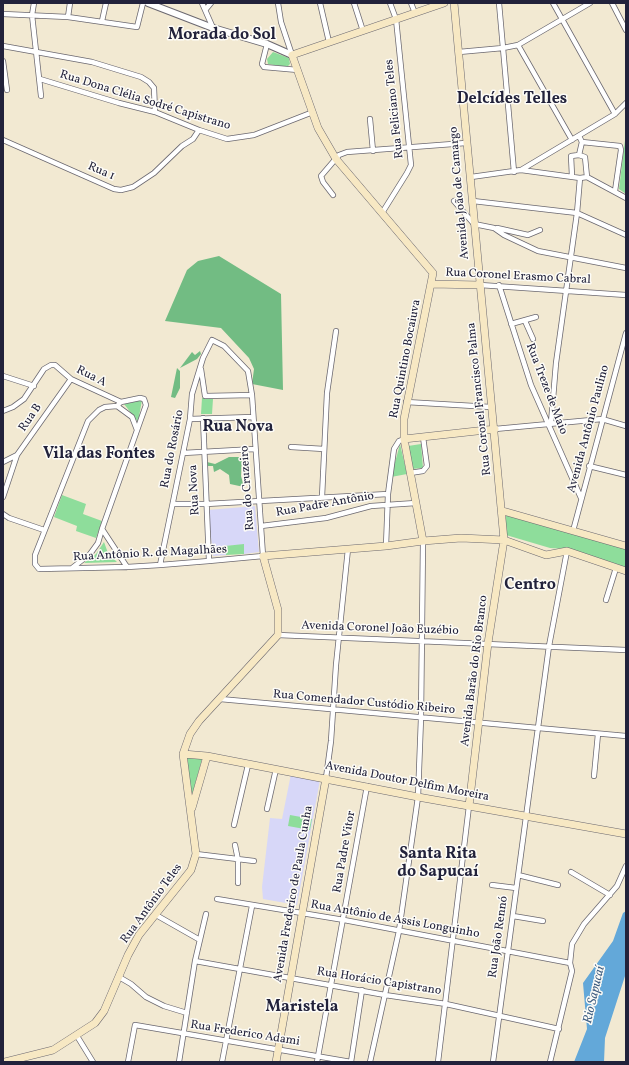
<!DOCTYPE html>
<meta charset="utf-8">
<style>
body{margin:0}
#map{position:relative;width:629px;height:1065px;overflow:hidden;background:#f2e9d2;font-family:Vollkorn,serif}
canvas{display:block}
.frame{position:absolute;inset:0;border:4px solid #22223b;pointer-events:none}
</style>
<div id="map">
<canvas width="629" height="1065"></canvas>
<div class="frame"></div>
</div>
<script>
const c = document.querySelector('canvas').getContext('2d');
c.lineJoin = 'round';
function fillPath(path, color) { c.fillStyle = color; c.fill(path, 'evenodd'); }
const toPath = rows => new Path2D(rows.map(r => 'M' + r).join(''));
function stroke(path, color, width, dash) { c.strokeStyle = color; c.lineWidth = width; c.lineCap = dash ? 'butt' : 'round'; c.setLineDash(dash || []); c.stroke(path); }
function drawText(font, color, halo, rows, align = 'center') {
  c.font = font + ' Vollkorn,serif'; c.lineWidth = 3; c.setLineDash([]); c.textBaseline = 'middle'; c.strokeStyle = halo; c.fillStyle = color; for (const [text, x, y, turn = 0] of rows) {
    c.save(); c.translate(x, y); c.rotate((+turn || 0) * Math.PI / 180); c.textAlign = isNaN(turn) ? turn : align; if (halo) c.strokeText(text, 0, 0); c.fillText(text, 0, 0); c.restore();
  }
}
fillPath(toPath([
 [255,506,259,552,244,554,244,545,225,546,226,555,213,556,208,510],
 [291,774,320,780,297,905,263,899,262,887,270,818,282,819]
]), '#d7d7f8');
fillPath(toPath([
 [273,52,289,58,290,64,287,67,268,64,267,59],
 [626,132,626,194,619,189],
 [202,398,213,399,212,414,201,414],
 [142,400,138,422,124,404],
 [400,444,407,474,391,477],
 [421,444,423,468,411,469,408,446],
 [62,495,86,504,83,514,102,521,96,538,76,531,77,526,54,517],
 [506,515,626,549,626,568,565,549,550,548,506,535],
 [104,542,108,553,117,562,84,563,96,554],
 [244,544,244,554,226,555,225,546],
 [187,757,202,759,191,799],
 [290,815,312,819,310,830,288,826]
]), '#8edd9b');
fillPath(toPath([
 [219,256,281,294,283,390,252,384,254,369,249,358,221,328,165,321,187,270,198,261],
 [200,351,201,354,197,359,180,368,192,352,195,355],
 [177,368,180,371,180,388,175,398,171,397],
 [229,457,242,457,241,476,244,487,230,484,229,475,220,469,214,472,213,466,208,466,207,462,215,464]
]), '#72bc83');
fillPath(toPath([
 [626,911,626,973,605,1038,604,1062,574,1062,587,1029,583,983,613,941,623,913]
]), '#63a8d9');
const minor = toPath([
 [34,3,32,15,41,96],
 [202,3,213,28],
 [278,3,281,22,292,55],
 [320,3,329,42],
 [354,3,363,31],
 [411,3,415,13],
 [499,3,514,172],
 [553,3,615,114],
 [612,3,626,30],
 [206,9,211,3],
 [3,14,68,17,137,27,143,3],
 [68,17,70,3],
 [102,21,106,3],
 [267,44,262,64,264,67,298,70],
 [518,45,572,140],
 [3,46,92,62,141,77,149,82,154,88,155,112],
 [459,52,503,48,518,45,590,3],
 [3,61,7,90],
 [40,79,119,103,155,112,199,130,227,139,254,135,313,112],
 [370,119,373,151],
 [579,136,582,142,620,146,621,150,615,191],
 [3,140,114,189,121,190,133,187,154,173,182,146,193,139,199,130],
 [579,155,582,142],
 [521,170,580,178,587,177,626,198],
 [572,176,571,156,579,155,585,157,587,177],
 [471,177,521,170,615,114,626,103],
 [333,195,323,182,321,176,339,155,347,152,466,143],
 [454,201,474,224,494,228,504,235,538,251,626,268],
 [473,201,577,213,626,235],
 [382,213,407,173,411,165,396,19,390,3],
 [497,228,528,235,540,230],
 [480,285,626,295],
 [499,285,531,385,581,498],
 [525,321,533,339],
 [511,324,536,317],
 [201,369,205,396,252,395],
 [3,376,34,386],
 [406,402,491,407],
 [117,406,105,407,99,410,88,421,35,555,35,564,39,569,127,567,160,565,209,561,263,556,252,395,248,371,224,346,212,340,203,358,192,394,190,419,160,565],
 [117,406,121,402,140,398,144,399,146,405,102,529,127,567],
 [117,406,132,417,137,430],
 [3,411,13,407,24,399,44,369,51,365,55,365,71,379,121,402],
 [203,418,209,561],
 [190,419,253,417],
 [551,423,556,363,577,213,580,178],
 [495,429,602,419,626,426],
 [291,447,324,449],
 [183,453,255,449],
 [3,462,17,455,71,379],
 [589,466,626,475],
 [410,473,423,471,427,466,423,437],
 [3,497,17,455],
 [322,497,327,393,336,331],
 [173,504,206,504,388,494],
 [3,514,9,518,44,530],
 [261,526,326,518,371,506,416,503],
 [573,531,626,333],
 [386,546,388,494,394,449,399,441,404,439],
 [72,568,90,554,98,543,102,529],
 [606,600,616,568],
 [278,635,626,650],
 [220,699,626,736],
 [594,776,598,734],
 [326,778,331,741,336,665,348,549],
 [267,809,276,769],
 [234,825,248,765],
 [235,845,238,860,238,883],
 [196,854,254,861],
 [571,872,610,895],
 [518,875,558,885],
 [492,885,516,888],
 [217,899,344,920,570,963],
 [156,915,200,940],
 [513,916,543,921],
 [195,961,385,995,446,1004,559,1029],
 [119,977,131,984,146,997,164,1006,187,1013],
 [77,1036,93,1062],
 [128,1062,135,1025,351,1062],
 [179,1062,195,961,206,914],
 [222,1062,252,906],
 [317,1062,367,786],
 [351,1062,362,990],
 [370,1062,399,931,418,797,421,718,423,541],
 [438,1062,469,806],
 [493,1062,549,646,567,551],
 [550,1062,572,971,570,963,572,944,584,924,617,886,626,866]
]);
const tertiary = toPath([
 [148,3,213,28,267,44,292,55]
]);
const secondary = toPath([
 [454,3,504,540,488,643,469,806],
 [432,284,480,285],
 [404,439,495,429],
 [503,511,626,546],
 [423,541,404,439,404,419,433,273,336,159,318,128,292,55,444,3],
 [183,754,207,756,418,797,626,834],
 [192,808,207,756],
 [5,1062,53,1050,95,1023,104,1011,128,955,139,935,191,870,196,854,183,754,190,734,199,721,278,635,278,610,263,556,386,546,423,541,461,538,504,540,546,555,567,551,626,571],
 [276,1062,326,778]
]);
stroke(minor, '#6b6870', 6);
stroke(tertiary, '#6b6870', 8);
stroke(secondary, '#6b6870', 8);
stroke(minor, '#fff', 4.5);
stroke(tertiary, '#fff', 6);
stroke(secondary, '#f7e8c3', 7);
drawText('12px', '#22223b', '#fdfcf7', [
 ["Rua Dona Clélia Sodré Capistrano",145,101,17],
 ["Rua Feliciano Teles",395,109,-96],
 ["Rua 1",101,172,23],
 ["Avenida João de Camargo",460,193,-95],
 ["Rua Coronel Erasmo Cabral",518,277,3],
 ["Rua Quintino Bocaiuva",406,359,-79],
 ["Rua A",91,377,27],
 ["Rua Treze de Maio",546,389,69],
 ["Rua Coronel Francisco Palma",480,399,-96],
 ["Rua B",31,418,-55],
 ["Avenida Antônio Paulino",589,429,-75],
 ["Rua do Rosário",173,449,-79],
 ["Rua do Cruzeiro",248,488,-94],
 ["Rua Nova",195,490,-93],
 ["Rua Padre Antônio",325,505,-10],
 ["Rua Antônio R. de Magalhães",150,554,-3],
 ["Avenida Coronel João Euzébio",380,629,2],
 ["Avenida Barão do Rio Branco",475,671,-83],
 ["Rua Comendador Custódio Ribeiro",364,703,5],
 ["Avenida Doutor Delfim Moreira",407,782,11],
 ["Rua Padre Vitor",345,852,-80],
 ["Avenida Frederico de Paula Cunha",294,894,-80],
 ["Rua Antônio Teles",152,904,-54],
 ["Rua Antônio de Assis Longuinho",395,920,10],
 ["Rua João Rennó",499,937,-82],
 ["Rua Horácio Capistrano",379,982,9],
 ["Rua Frederico Adami",245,1034,9]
]);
drawText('italic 13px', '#3f5e82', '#fdfcf7', [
 ["Rio Sapucaí",595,995,-77]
]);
drawText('bold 16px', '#22223b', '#fdfcf7', [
 ["Morada do Sol",222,36],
 ["Delcídes Telles",512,100],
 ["Rua Nova",238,428],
 ["Vila das Fontes",99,455],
 ["Centro",530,586],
 ["Santa Rita",438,855],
 ["do Sapucaí",438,873],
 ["Maristela",302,1008]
]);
</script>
